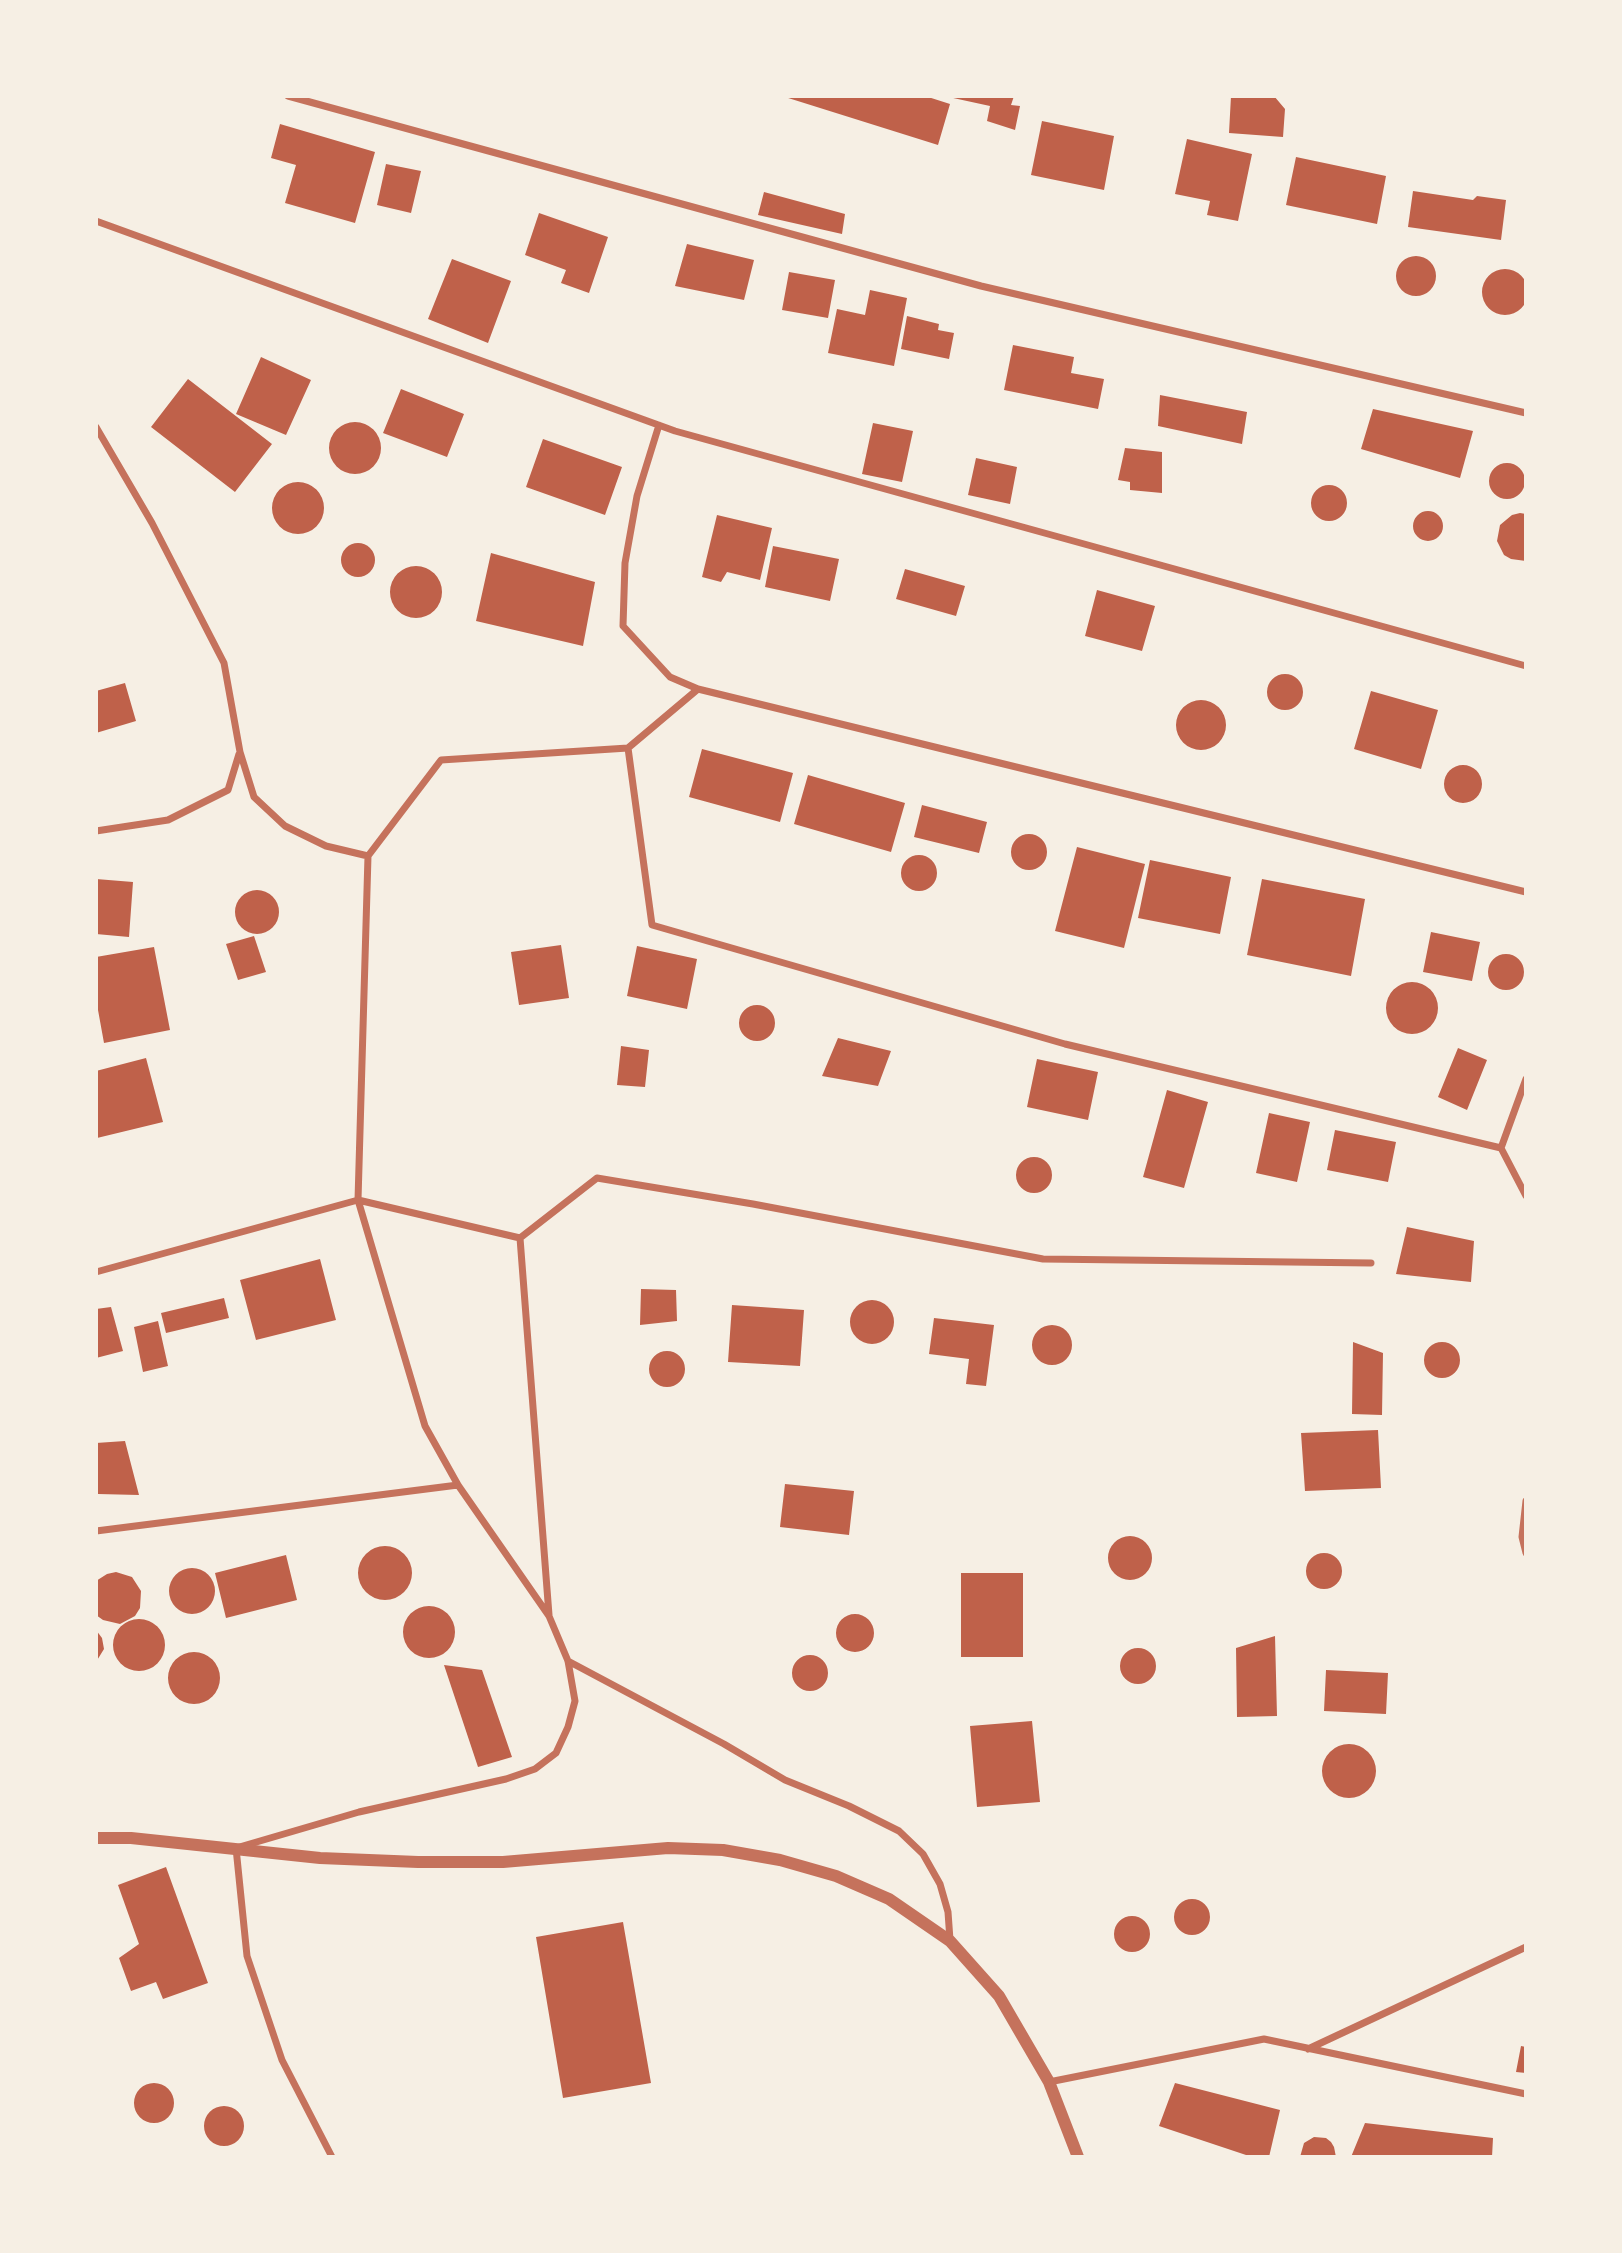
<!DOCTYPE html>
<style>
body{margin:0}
#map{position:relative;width:1622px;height:2253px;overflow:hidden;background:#f6efe4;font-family:"IBM Plex Serif",serif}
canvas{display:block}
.frame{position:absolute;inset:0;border:98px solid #f6efe4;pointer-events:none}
</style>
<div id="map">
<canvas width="1622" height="2253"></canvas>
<div class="frame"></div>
</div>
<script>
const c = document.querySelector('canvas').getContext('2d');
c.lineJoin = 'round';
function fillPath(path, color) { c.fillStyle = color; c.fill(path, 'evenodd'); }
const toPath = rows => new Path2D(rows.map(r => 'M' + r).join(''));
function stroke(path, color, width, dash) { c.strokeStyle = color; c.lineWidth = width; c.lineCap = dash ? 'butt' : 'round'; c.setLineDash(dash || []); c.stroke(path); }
fillPath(toPath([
 [925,96,950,104,938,145,785,97],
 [944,96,1014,96,1011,105,1020,106,1015,130,987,121,990,106],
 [1231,96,1274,96,1285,109,1283,137,1229,133],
 [1042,121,1114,136,1104,190,1031,175],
 [280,124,375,152,355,223,285,203,296,165,271,158],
 [1187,139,1252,154,1238,221,1207,215,1210,201,1175,194],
 [1296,157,1386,176,1377,224,1286,205],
 [386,164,421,171,411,213,377,205],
 [1413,191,1473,200,1477,196,1506,200,1501,240,1408,227],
 [764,192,845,214,842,234,758,215],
 [539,213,608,237,589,293,561,283,566,270,525,255],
 [687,244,754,260,744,300,675,286],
 '1396 276a20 20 0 1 1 40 0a20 20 0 1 1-40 0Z',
 [452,259,511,281,488,343,428,319],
 '1482 292a23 23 0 1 1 46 0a23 23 0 1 1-46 0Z',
 [789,272,835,280,828,318,782,310],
 [870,290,907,298,894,366,828,353,837,309,865,315],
 [907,316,939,324,938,330,954,333,949,359,901,349],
 [1013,345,1074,357,1071,373,1104,379,1098,409,1004,390],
 [261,357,311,380,286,435,236,414],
 [188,379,272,444,235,492,151,427],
 [401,389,464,414,447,457,383,433],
 [1160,395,1247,412,1242,444,1158,426],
 [1373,409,1473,431,1460,478,1361,449],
 '329 448a26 26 0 1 1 52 0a26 26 0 1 1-52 0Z',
 [873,423,913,431,902,482,862,474],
 [543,439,622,467,605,515,526,487],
 [1125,448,1162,452,1162,493,1130,490,1130,482,1118,480],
 [976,458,1017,467,1010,504,968,495],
 '1489 481a18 18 0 1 1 36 0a18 18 0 1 1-36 0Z',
 '272 508a26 26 0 1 1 52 0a26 26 0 1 1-52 0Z',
 '1311 503a18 18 0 1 1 36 0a18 18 0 1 1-36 0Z',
 '1413 526a15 15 0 1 1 30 0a15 15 0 1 1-30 0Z',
 [1520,513,1526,514,1526,561,1511,559,1504,555,1497,541,1500,525,1512,515],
 [717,515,772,528,760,580,727,572,721,582,702,577],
 '341 560a17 17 0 1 1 34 0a17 17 0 1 1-34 0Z',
 [773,546,839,559,830,601,765,587],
 [491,553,595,582,583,646,476,621],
 '390 592a26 26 0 1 1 52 0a26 26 0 1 1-52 0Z',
 [905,569,965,586,956,616,896,599],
 [1097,590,1155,606,1142,651,1085,636],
 '1267 692a18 18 0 1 1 36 0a18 18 0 1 1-36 0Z',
 [125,683,136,721,96,733,96,691],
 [1371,691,1438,710,1421,769,1354,749],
 '1176 725a25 25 0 1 1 50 0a25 25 0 1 1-50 0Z',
 [702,749,793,773,780,822,689,797],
 '1444 784a19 19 0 1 1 38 0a19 19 0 1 1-38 0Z',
 [808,775,905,803,891,852,794,824],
 [922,805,987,822,979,853,914,837],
 '1011 852a18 18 0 1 1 36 0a18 18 0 1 1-36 0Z',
 [1077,847,1145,864,1124,948,1055,931],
 '901 873a18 18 0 1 1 36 0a18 18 0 1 1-36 0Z',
 [1150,860,1231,877,1220,934,1138,918],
 [96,879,133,882,129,937,96,934],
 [1262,879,1365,899,1351,976,1247,955],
 '235 912a22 22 0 1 1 44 0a22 22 0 1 1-44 0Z',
 [1431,932,1480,942,1472,981,1423,972],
 [254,936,266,972,238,980,226,944],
 [561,945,569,998,519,1005,511,952],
 [637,946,697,959,687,1009,627,996],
 [154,947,170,1030,104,1043,96,999,96,957],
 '1488 972a18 18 0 1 1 36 0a18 18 0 1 1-36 0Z',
 '1386 1008a26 26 0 1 1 52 0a26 26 0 1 1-52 0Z',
 '739 1023a18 18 0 1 1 36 0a18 18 0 1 1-36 0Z',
 [838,1038,891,1051,878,1086,822,1076],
 [621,1046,649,1050,645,1087,617,1085],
 [1458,1048,1487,1060,1467,1110,1438,1097],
 [146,1058,163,1122,97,1138,96,1071],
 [1037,1059,1098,1072,1088,1120,1027,1107],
 [1167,1090,1208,1102,1184,1188,1143,1177],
 [1269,1113,1310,1122,1297,1182,1256,1173],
 [1335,1130,1396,1142,1388,1182,1327,1170],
 '1016 1175a18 18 0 1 1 36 0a18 18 0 1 1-36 0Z',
 [1407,1227,1474,1241,1471,1282,1396,1274],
 [320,1259,336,1320,256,1340,240,1280],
 [641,1289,676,1290,677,1321,640,1325],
 [224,1298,229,1318,166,1333,161,1313],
 '850 1322a22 22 0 1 1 44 0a22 22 0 1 1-44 0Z',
 [732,1305,804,1310,800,1366,728,1362],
 [111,1307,123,1351,96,1358,96,1309],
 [934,1318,994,1325,986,1386,966,1384,969,1359,929,1354],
 [158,1321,168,1366,143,1372,134,1327],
 '1032 1345a20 20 0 1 1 40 0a20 20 0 1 1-40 0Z',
 '1424 1360a18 18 0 1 1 36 0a18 18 0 1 1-36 0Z',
 [1353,1342,1383,1353,1382,1415,1352,1414],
 '649 1369a18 18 0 1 1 36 0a18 18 0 1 1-36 0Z',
 [1378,1430,1381,1488,1305,1491,1301,1433],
 [125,1441,139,1495,98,1494,96,1443],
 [785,1484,854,1491,849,1535,780,1527],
 '1108 1558a22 22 0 1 1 44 0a22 22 0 1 1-44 0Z',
 '358 1573a27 27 0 1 1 54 0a27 27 0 1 1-54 0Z',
 '1306 1571a18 18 0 1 1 36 0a18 18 0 1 1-36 0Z',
 [286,1555,297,1600,226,1618,215,1573],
 '169 1591a23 23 0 1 1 46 0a23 23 0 1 1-46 0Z',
 [116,1572,132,1577,141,1591,140,1608,135,1616,120,1624,103,1620,96,1615,96,1581,107,1574],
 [961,1573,1023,1573,1023,1657,961,1657],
 '403 1632a26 26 0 1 1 52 0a26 26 0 1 1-52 0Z',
 '836 1633a19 19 0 1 1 38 0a19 19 0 1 1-38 0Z',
 '113 1645a26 26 0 1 1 52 0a26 26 0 1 1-52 0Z',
 [96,1630,102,1638,104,1649,96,1662],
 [1275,1636,1277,1716,1237,1717,1236,1648],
 '1120 1666a18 18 0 1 1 36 0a18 18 0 1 1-36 0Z',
 '168 1678a26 26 0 1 1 52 0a26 26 0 1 1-52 0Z',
 '792 1673a18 18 0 1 1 36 0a18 18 0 1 1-36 0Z',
 [444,1665,482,1670,512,1757,478,1767],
 [1326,1670,1388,1673,1386,1714,1324,1711],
 [1032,1721,1040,1802,977,1807,970,1726],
 '1322 1771a27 27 0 1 1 54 0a27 27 0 1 1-54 0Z',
 [166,1867,208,1983,163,1999,156,1982,131,1991,119,1958,139,1944,118,1885],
 '1174 1917a18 18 0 1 1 36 0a18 18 0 1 1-36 0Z',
 '1114 1934a18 18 0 1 1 36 0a18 18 0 1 1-36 0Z',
 [623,1922,651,2083,563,2098,536,1937],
 [1521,2046,1526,2047,1526,2073,1516,2072],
 [1175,2083,1280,2110,1269,2157,1252,2157,1159,2126],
 '134 2103a20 20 0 1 1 40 0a20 20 0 1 1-40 0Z',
 '204 2126a20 20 0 1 1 40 0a20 20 0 1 1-40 0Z',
 [1365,2123,1493,2138,1492,2157,1351,2157],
 [1314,2137,1326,2138,1331,2142,1334,2147,1336,2157,1300,2157,1304,2143]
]), '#bf614a');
stroke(toPath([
 [288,96,981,286,1526,413],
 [96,221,675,431,1526,666],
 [659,425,637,496,625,563,623,626,670,677,698,689],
 [96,427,152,523,224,663,240,752,254,797,285,826,326,846,368,856,358,1200,425,1426,458,1485,549,1616,568,1661,575,1701,568,1727,556,1753,535,1769,506,1779,359,1812,236,1848,247,1956,282,2060,332,2157],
 [628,748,652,925,1065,1044,1501,1148],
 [96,831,168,820,228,790,239,754],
 [368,856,441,760,628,748,698,689,1526,892],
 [1526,1079,1501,1148,1526,1196],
 [520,1238,549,1615],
 [96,1272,358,1200,520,1238,597,1178,753,1204,1043,1259,1371,1263],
 [1526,1501,1522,1537,1526,1553],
 [96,1531,458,1485],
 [568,1661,724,1744,785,1780,849,1806,899,1831,923,1854,940,1884,948,1912,950,1940],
 [1308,2049,1526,1947],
 [1049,2082,1264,2039,1526,2094]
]), '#c5725c', 7);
stroke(toPath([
 [96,1838,131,1838,320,1858,418,1862,503,1862,668,1848,723,1850,780,1860,836,1876,889,1899,950,1941,999,1996,1049,2082,1078,2157]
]), '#c5725c', 12);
</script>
